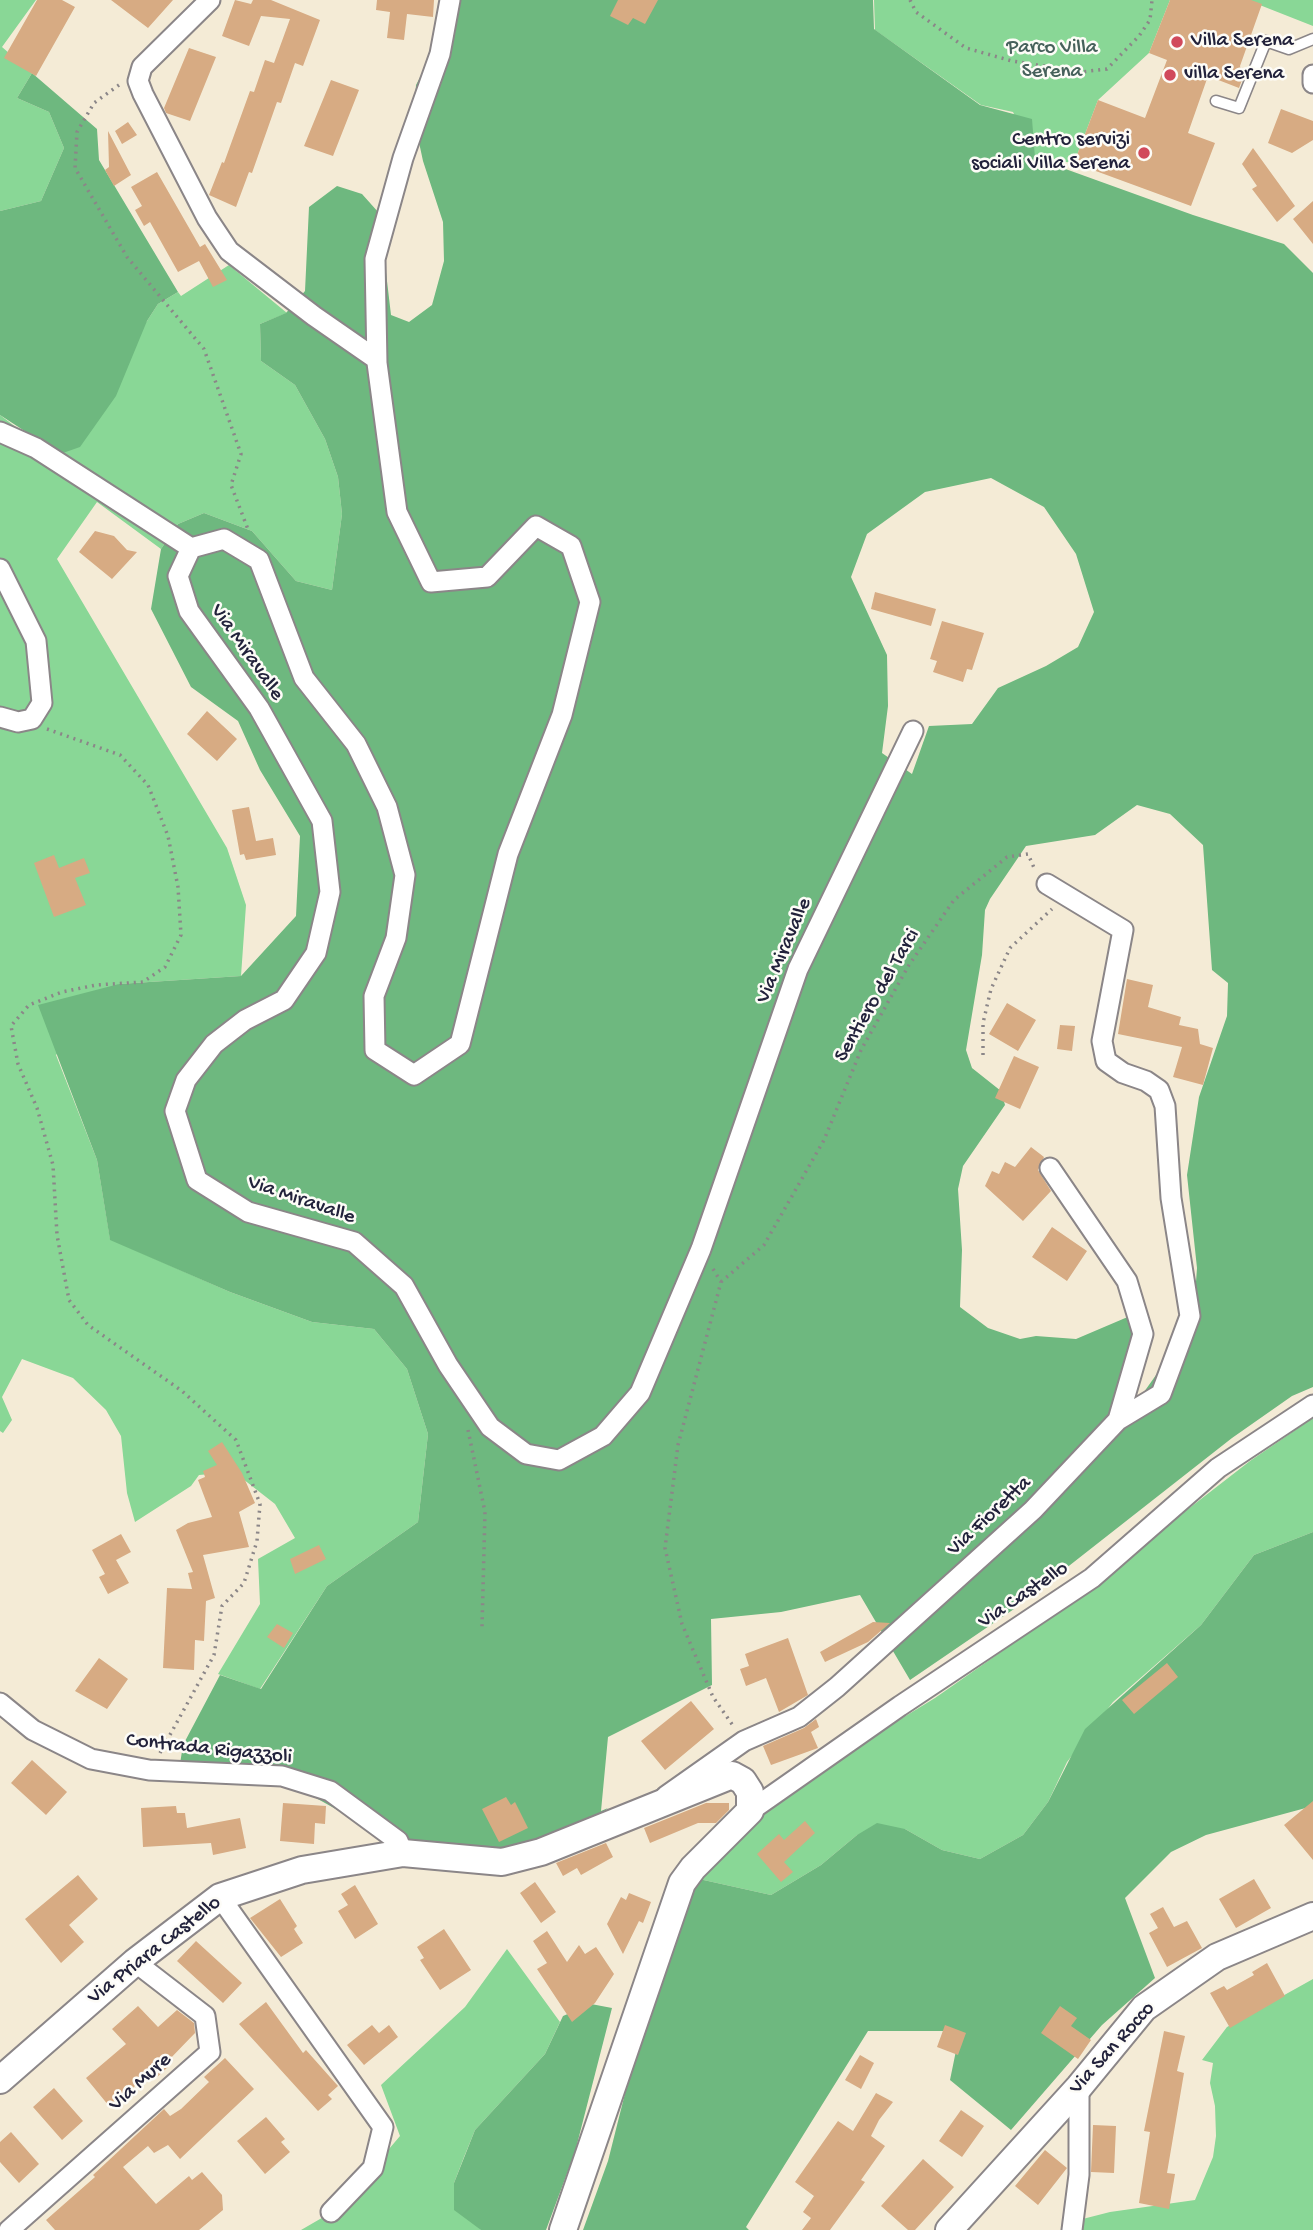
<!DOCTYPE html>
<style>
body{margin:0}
canvas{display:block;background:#f4ebd6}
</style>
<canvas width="1313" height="2230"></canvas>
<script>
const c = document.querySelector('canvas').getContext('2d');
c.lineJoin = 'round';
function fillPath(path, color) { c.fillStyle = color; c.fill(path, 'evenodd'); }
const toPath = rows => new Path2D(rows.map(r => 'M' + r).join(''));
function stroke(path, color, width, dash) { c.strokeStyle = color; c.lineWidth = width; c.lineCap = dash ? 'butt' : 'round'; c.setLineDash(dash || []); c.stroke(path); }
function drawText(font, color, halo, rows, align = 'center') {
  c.font = font + ' "Gochi Hand",sans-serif'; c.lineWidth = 5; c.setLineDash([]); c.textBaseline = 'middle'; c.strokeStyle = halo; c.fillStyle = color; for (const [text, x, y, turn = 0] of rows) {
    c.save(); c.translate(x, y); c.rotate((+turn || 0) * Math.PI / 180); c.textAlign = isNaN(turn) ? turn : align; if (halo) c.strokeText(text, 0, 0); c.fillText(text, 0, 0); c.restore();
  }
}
fillPath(toPath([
 [0,0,36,0,2,47,32,73,17,98,49,112,64,148,41,201,0,211],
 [874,0,1170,0,1149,53,1098,100,1074,163,1035,158,1013,112,981,105,875,30],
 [1247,0,1313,0,1313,26],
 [229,265,287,313,260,324,261,361,295,385,325,439,338,477,342,514,332,590,296,581,252,531,204,513,178,524,161,549,97,502,57,559,227,848,246,905,241,976,119,984,56,1055,97,1160,110,1239,230,1292,312,1322,374,1329,407,1369,428,1434,418,1522,327,1586,260,1689,218,1674,260,1604,258,1559,295,1538,275,1504,234,1472,199,1475,191,1486,135,1522,127,1493,121,1436,106,1410,73,1378,22,1359,2,1397,12,1420,3,1433,0,1431,0,415,25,434,147,321,158,304,178,292,181,296],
 [1313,1418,1313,1532,1254,1555,1201,1625,1113,1702,1067,1762,1048,1802,1023,1835,980,1859,942,1850,905,1829,857,1835,821,1865,771,1895,690,1877,727,1815,772,1798,935,1698,1031,1631,1250,1461],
 [507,1949,560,2022,545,2054,475,2130,464,2157,454,2183,481,2230,301,2230,339,2208,400,2136,381,2085,465,2007],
 [1313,1979,1313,2230,1067,2230,1067,2223,1110,2212,1195,2200,1213,2157,1216,2136,1215,2106,1210,2083,1213,2063,1202,2060,1227,2027]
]), '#89d796');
fillPath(toPath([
 [460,0,873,0,874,29,980,105,1032,119,1035,158,1193,215,1284,244,1313,273,1313,1387,1292,1396,1232,1438,1014,1609,910,1680,860,1595,781,1612,711,1619,712,1685,608,1737,601,1811,608,1808,580,1831,488,1851,384,1844,368,1827,307,1793,279,1784,179,1770,183,1745,220,1675,261,1689,327,1586,418,1522,428,1434,407,1369,374,1329,312,1322,230,1292,110,1240,97,1160,38,1005,119,984,241,976,296,916,300,836,260,770,238,721,191,687,151,609,161,549,178,524,204,513,252,531,296,581,332,590,342,514,338,477,325,439,295,385,261,361,260,324,286,313,305,291,309,207,337,186,362,194,379,213,391,315,409,322,432,305,444,261,443,222,423,161,414,119,416,85],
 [991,478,1044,507,1076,554,1094,612,1078,647,1046,666,998,688,972,724,929,726,912,774,882,753,888,706,887,655,851,577,867,534,925,492],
 [1137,805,1170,814,1203,845,1212,970,1228,983,1227,1016,1199,1097,1187,1175,1197,1268,1193,1323,1134,1406,1150,1331,1130,1316,1076,1339,1036,1336,1020,1339,988,1328,960,1307,962,1250,958,1189,963,1166,1005,1105,1001,1091,972,1068,966,1050,982,955,985,910,990,899,1026,846,1095,835],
 [32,73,97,129,99,160,178,292,158,304,147,321,116,396,80,447,60,454,0,415,0,211,41,201,64,148,49,112,17,98],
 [1313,1532,1313,1806,1206,1835,1171,1852,1125,1898,1155,1978,1102,2025,1011,2130,950,2080,960,2031,868,2031,746,2227,749,2230,583,2230,608,2161,643,2022,690,1877,771,1895,821,1865,857,1835,877,1823,905,1829,942,1850,980,1859,1023,1835,1048,1802,1085,1729,1201,1625,1254,1555],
 [591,2004,612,2008,575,2152,546,2230,481,2230,454,2210,454,2183,475,2130,545,2054,563,2016]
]), '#6eb87f');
fillPath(toPath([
 [37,0,62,0,75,7,36,76,4,58],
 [111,0,173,0,148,28],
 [235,0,251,4,253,0,271,0,320,20,303,66,295,63,281,103,277,102,252,173,249,172,236,207,209,195,222,162,224,163,250,91,254,92,265,60,274,63,290,19,261,16,249,46,222,36],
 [377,0,434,0,433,17,407,14,404,40,387,38,390,12,376,10],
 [618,0,658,0,645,24,633,18,628,25,610,16],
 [1170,0,1251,0,1262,4,1240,66,1243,77,1239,88,1208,76,1188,133,1215,143,1191,206,1074,163,1098,100,1145,118,1167,60,1149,53],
 [189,48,216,57,190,121,166,113,164,108],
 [331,80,359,90,333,156,304,146],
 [1281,109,1313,121,1313,140,1292,153,1268,143],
 [128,122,137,135,122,144,115,131],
 [108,131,131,175,114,186,105,170,109,167],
 [1253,148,1295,206,1277,222,1252,189,1257,186,1242,164],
 [157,172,200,247,205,244,227,280,213,287,199,261,178,272,150,222,144,226,135,210,142,206,131,187],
 [1313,201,1313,244,1293,219],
 [95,531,114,536,127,550,137,552,112,579,79,552],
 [875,592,936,609,931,626,871,609],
 [942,621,984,633,972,670,967,669,963,682,933,672,937,661,930,659],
 [207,711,237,739,217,761,187,734],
 [249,807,256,841,273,838,276,855,246,860,244,854,240,855,232,810],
 [54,855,59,868,84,858,90,873,75,878,86,905,54,917,34,863],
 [1127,979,1153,985,1148,1007,1181,1017,1179,1025,1198,1029,1200,1044,1213,1048,1203,1085,1173,1077,1182,1047,1118,1034],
 [1007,1003,1036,1020,1018,1051,989,1034],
 [1060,1025,1075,1026,1072,1051,1057,1049],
 [1014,1056,1039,1067,1020,1109,995,1098],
 [1031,1147,1044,1157,1038,1170,1051,1191,1023,1221,985,1186,992,1171,999,1174,1005,1162,1015,1167],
 [1052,1227,1087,1251,1067,1281,1032,1257],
 [222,1442,242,1473,255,1503,239,1512,249,1547,203,1555,215,1598,206,1601,204,1641,195,1640,194,1670,163,1668,167,1588,192,1589,188,1573,193,1572,176,1530,188,1523,212,1517,198,1480,205,1477,203,1471,217,1465,208,1451],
 [121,1534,131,1552,116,1560,129,1583,108,1594,99,1577,105,1574,92,1550],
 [319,1545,326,1559,295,1574,290,1559],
 [873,1622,890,1623,868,1642,825,1662,820,1652],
 [277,1624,293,1633,284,1648,267,1637],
 [788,1638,808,1695,779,1712,766,1678,746,1686,740,1669,749,1666,745,1654],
 [99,1658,128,1679,107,1709,75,1691],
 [1167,1663,1178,1677,1134,1714,1122,1700],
 [691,1701,714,1729,665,1770,641,1741],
 [816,1719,819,1727,811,1732,818,1748,771,1765,763,1746,804,1728],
 [32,1760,67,1792,46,1815,11,1783],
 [506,1797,511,1805,515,1802,528,1828,499,1842,482,1809],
 [1313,1801,1313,1860,1284,1825],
 [283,1803,326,1806,325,1824,315,1823,314,1844,280,1841],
 [706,1803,729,1803,729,1810,716,1823,698,1823,650,1843,644,1828],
 [176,1806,177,1813,185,1813,187,1828,240,1818,246,1848,213,1855,211,1843,143,1847,141,1808],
 [805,1821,815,1833,784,1862,793,1872,781,1882,757,1854,779,1834,784,1840],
 [606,1843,613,1857,581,1875,577,1868,563,1876,556,1863],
 [78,1875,98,1899,69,1925,84,1942,61,1963,25,1919],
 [1254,1879,1271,1908,1236,1928,1219,1899],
 [535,1882,556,1912,541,1923,520,1893],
 [355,1885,378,1924,355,1939,338,1911,348,1905,341,1894],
 [629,1893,651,1902,643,1923,639,1921,623,1954,607,1924,621,1897,626,1900],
 [280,1899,297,1926,294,1929,303,1943,281,1957,250,1918],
 [1163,1907,1174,1927,1187,1921,1202,1948,1167,1967,1149,1933,1158,1928,1150,1914],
 [444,1929,471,1970,440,1990,420,1960,424,1958,417,1947],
 [547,1931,567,1962,579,1945,585,1954,596,1947,614,1974,595,2003,572,2022,537,1969,547,1963,533,1941],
 [196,1941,242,1983,223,2003,177,1961],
 [1267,1963,1285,1996,1230,2028,1210,1993,1224,1986,1227,1990,1254,1975,1252,1972],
 [266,2002,303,2053,306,2050,338,2086,328,2095,332,2099,318,2111,239,2024],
 [138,2006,158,2027,177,2010,194,2023,195,2033,166,2063,169,2066,156,2078,152,2073,109,2106,86,2078,126,2044,112,2029],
 [1060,2006,1077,2018,1071,2026,1091,2040,1078,2059,1041,2033],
 [372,2025,379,2033,389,2025,398,2037,364,2065,347,2045],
 [945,2025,966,2033,958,2055,937,2047],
 [1164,2031,1185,2036,1177,2071,1184,2073,1167,2173,1175,2174,1169,2209,1139,2203,1150,2132,1144,2131],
 [860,2055,874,2063,861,2089,845,2080],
 [225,2058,254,2089,180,2159,168,2145,154,2153,148,2146,123,2167,156,2204,189,2176,192,2180,202,2172,222,2195,223,2210,199,2230,55,2230,46,2220,95,2177,93,2175,164,2109,170,2116,181,2109,209,2082,204,2077],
 [54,2088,83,2121,62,2140,33,2107],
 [876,2093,893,2102,879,2120,871,2136,885,2146,861,2180,865,2182,830,2230,802,2230,811,2218,803,2212,814,2196,795,2182,838,2121,853,2131],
 [961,2110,984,2126,962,2157,939,2141],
 [266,2117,285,2139,281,2142,290,2152,265,2174,237,2141],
 [1093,2125,1116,2126,1114,2173,1091,2172],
 [11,2132,39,2164,19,2183,0,2162,0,2142],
 [1045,2150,1067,2168,1038,2205,1015,2186],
 [923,2159,954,2187,915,2230,908,2230,881,2206]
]), '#d7ab83');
const lane = toPath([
 [1216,101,1239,108,1266,41,1289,49,1313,39]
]);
const street = toPath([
 [210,0,142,67,138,81,143,94,207,218,229,251,314,316,376,359],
 [1313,75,1313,83],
 [0,432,36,448,191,548,178,576,189,611,259,708,322,821,330,892,316,953,284,1000,245,1020,214,1044,186,1080,175,1111,197,1180,248,1212,354,1242,404,1286,448,1365,490,1427,526,1454,559,1460,603,1436,640,1393,701,1249,798,969,913,731],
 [191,548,224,539,259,560,304,678,356,744,387,807,405,875,396,938,374,996,375,1050,414,1075,460,1044,508,854,562,715,590,602,571,546,536,526,487,577,431,582,397,512,377,363,375,259,403,158,440,54,450,0],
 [0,569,36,641,42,703,32,719,18,722,0,717],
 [1047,884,1123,930,1102,1041,1106,1061,1123,1073,1146,1081,1159,1090,1165,1106,1171,1198,1190,1316,1161,1394,1118,1420],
 [0,1703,33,1730,91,1759,149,1770,282,1776,330,1791,398,1841,403,1853],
 [666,1796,744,1741,799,1717,837,1687,1033,1510,1118,1420,1143,1334,1127,1281,1050,1168],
 [750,1811,900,1706,1092,1578,1218,1468,1313,1405],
 [220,1897,383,2127,373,2168,331,2212],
 [9,2230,210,2052,205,2016,135,1962],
 [1072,2230,1079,2175,1079,2087]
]);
const secondary = toPath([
 [0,2080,135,1962,220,1897,302,1870,403,1853,502,1862,541,1852,732,1775,743,1781,750,1792,750,1811,693,1868,682,1883,563,2230],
 [949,2230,1079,2087,1144,2008,1217,1957,1313,1916]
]);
stroke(lane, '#8b8688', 13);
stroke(street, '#8b8688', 23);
stroke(secondary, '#8b8688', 30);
stroke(toPath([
 [910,0,916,12,966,48,1012,61,1081,72,1107,69,1139,36,1150,20,1152,0],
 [119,85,94,103,77,132,75,168,127,257,204,349,241,454,231,485,249,532],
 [47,729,120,755,148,785,168,836,178,887,181,935,165,967,143,982,96,985,62,992,29,1005,11,1026,18,1064,37,1108,53,1165,57,1235,69,1300,88,1325,182,1391,236,1440,260,1504,257,1541,244,1583,222,1606,214,1655,160,1753],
 [983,1055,983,1023,991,989,1010,948,1052,909],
 [713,1269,721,1282,678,1445,665,1548,682,1624,713,1697,734,1727],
 [721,1282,764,1245,824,1140,861,1050,909,965,954,900,1007,857,1028,854,1035,870],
 [468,1430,485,1512,482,1627]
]), '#8b8688', 3.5, [2, 5]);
stroke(lane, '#fff', 10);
stroke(street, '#fff', 19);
stroke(secondary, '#fff', 26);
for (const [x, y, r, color] of [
 [1177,42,7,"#d1495b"],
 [1170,75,7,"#d1495b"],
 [1144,153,7,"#d1495b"]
]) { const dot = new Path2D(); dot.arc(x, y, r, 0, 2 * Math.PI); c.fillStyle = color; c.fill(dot); stroke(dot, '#fdfcf7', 2.5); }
drawText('21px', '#22223b', '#fdfcf7', [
 ["Villa Serena",1191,42],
 ["villa Serena",1184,75],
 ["Centro servizi",1130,141,"right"],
 ["sociali Villa Serena",1130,165,"right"]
], 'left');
drawText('21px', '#46615b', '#fdfcf7', [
 ["Parco Villa",1052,49],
 ["Serena",1052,73]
]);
drawText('21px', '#22223b', '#fdfcf7', [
 ["Via Miravalle",246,653,55],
 ["Via Miravalle",785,951,-67],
 ["Sentiero del Tarci",878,996,-60],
 ["Via Miravalle",301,1201,19],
 ["Via Fioretta",990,1517,-43],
 ["Via Castello",1024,1596,-34],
 ["Contrada Rigazzoli",209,1750,6],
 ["Via Priara Castello",155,1951,-38],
 ["Via San Rocco",1113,2049,-48],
 ["Via Mure",141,2083,-42]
]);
</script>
